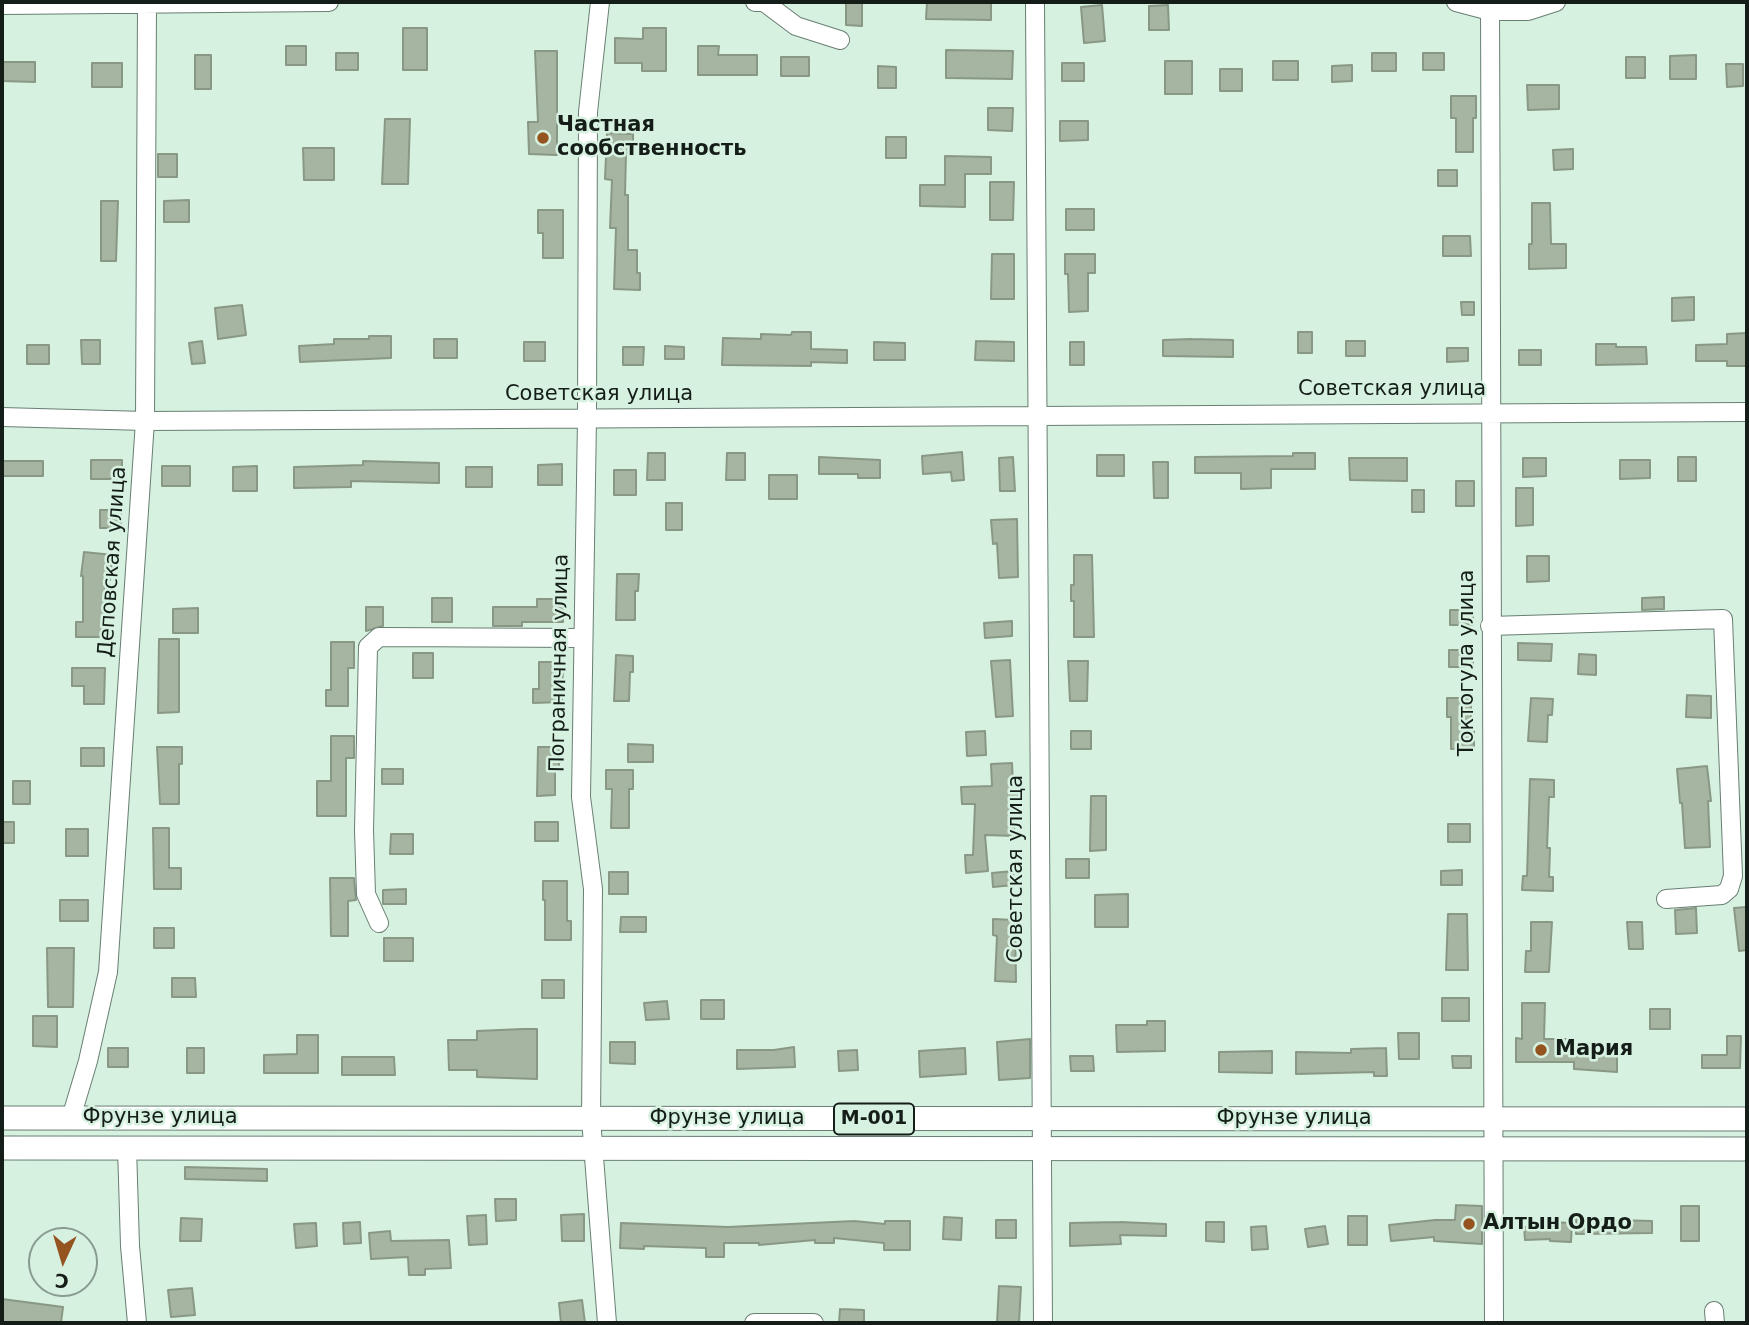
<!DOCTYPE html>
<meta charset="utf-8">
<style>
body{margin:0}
#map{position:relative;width:1749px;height:1325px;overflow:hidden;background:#d7f1e1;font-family:"DejaVu Sans",sans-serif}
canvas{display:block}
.frame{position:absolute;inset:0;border:4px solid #141d17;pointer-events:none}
.north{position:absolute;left:28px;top:1227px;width:70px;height:70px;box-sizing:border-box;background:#d7f1e1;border:2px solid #899c90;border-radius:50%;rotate:184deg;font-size:19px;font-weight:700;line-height:28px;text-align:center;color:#141d17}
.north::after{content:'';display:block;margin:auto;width:24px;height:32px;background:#94531f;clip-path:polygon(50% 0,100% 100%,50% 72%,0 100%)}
</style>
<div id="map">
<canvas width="1749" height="1325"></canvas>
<div class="frame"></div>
<div class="north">С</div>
</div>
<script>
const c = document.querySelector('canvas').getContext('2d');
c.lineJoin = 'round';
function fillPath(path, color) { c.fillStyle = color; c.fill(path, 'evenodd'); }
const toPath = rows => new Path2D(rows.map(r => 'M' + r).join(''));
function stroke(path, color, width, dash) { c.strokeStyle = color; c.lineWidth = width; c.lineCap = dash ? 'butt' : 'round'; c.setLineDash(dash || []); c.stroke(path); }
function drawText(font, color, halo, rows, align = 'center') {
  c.font = font + ' "DejaVu Sans",sans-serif'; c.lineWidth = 5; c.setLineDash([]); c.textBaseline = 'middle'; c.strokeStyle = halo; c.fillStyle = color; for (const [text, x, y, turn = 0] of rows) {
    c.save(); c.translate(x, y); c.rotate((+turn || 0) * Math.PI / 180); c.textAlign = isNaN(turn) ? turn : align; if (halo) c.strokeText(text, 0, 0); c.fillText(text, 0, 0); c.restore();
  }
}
const building = toPath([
 [846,2,862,2,862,26,846,25,846,2],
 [927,2,991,2,991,20,926,19,927,2],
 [1102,5,1105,41,1084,43,1081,7,1102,5],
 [1168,5,1169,30,1149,30,1149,6,1168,5],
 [403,28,427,28,427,70,403,70,403,28],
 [643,28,666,28,666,71,642,71,642,63,615,63,615,38,643,39,643,28],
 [286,46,306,46,306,65,286,65,286,46],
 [698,46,719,46,718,55,757,55,757,75,698,75,698,46],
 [946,50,1013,51,1012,79,946,78,946,50],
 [535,51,557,51,557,155,529,154,528,122,538,122,535,51],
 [336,53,358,53,358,70,336,70,336,53],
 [1372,53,1396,53,1396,71,1372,71,1372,53],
 [1423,53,1444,53,1444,70,1423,70,1423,53],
 [195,55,211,55,211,89,195,89,195,55],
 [1696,55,1696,79,1670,79,1670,56,1696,55],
 [781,57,809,57,809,76,781,76,781,57],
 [1626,57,1645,57,1645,78,1626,78,1626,57],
 [1165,61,1192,61,1192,94,1165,94,1165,61],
 [1273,61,1298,61,1298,80,1273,80,1273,61],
 [2,62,35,62,35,82,2,81,2,62],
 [92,63,122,63,122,87,92,87,92,63],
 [1062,63,1084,63,1084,81,1062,81,1062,63],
 [1726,64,1743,64,1743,86,1727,87,1726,64],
 [1352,65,1352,81,1332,82,1332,66,1352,65],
 [878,66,896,67,896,88,878,88,878,66],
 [1220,69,1242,69,1242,91,1220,91,1220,69],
 [1527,85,1559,85,1559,109,1528,110,1527,85],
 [1451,96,1476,96,1476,118,1473,118,1473,152,1456,152,1456,118,1451,118,1451,96],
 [988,108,1013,108,1012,131,988,130,988,108],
 [385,119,410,119,408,184,382,184,385,119],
 [1060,121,1088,121,1088,140,1060,141,1060,121],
 [607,133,633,134,633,154,626,153,625,195,628,195,628,250,637,250,637,273,640,273,640,290,614,289,616,228,610,228,612,180,605,179,607,133],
 [886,137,906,137,906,158,886,158,886,137],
 [303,148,334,148,334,180,304,180,303,148],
 [1573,149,1573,169,1554,170,1553,150,1573,149],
 [158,154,177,154,177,177,158,177,158,154],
 [945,156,991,157,991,174,965,174,965,207,920,206,920,185,945,185,945,156],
 [1438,170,1457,170,1457,186,1438,186,1438,170],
 [990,182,1014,182,1013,220,990,220,990,182],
 [189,200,189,222,164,222,164,201,189,200],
 [101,201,118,201,116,261,101,261,101,201],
 [1532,203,1550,203,1551,244,1566,244,1566,268,1529,269,1529,244,1532,244,1532,203],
 [1066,209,1094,209,1094,230,1066,230,1066,209],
 [538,210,563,210,563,258,543,258,543,233,538,233,538,210],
 [1443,236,1470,236,1471,256,1443,256,1443,236],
 [992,254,1014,254,1014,299,991,299,992,254],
 [1065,254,1095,254,1095,273,1088,273,1088,311,1069,312,1068,274,1065,274,1065,254],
 [1694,297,1694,320,1672,321,1672,298,1694,297],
 [1461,302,1474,302,1474,315,1462,315,1461,302],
 [242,305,246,335,218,339,215,308,242,305],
 [792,332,811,332,811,349,847,350,847,363,811,362,811,366,722,365,723,338,761,339,761,334,791,335,792,332],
 [1298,332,1312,332,1312,353,1298,353,1298,332],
 [1747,333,1747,366,1727,366,1727,361,1696,361,1696,345,1727,344,1727,334,1747,333],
 [369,336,391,336,391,358,300,362,299,346,334,344,334,339,369,339,369,336],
 [434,339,457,339,457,358,434,358,434,339],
 [1191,339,1233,340,1233,357,1163,356,1163,340,1191,339],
 [81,340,100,340,100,364,82,364,81,340],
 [202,341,205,363,192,364,189,343,202,341],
 [976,341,1014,342,1014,361,975,360,976,341],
 [1346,341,1365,341,1365,356,1346,356,1346,341],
 [524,342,545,342,545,361,524,361,524,342],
 [874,342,905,343,905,360,874,360,874,342],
 [1070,342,1084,342,1084,365,1070,365,1070,342],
 [1596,344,1616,344,1616,347,1646,347,1647,364,1596,365,1596,344],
 [27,345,49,345,49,364,27,364,27,345],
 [665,346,684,347,684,359,665,359,665,346],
 [623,347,644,347,643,365,623,365,623,347],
 [1447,348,1468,348,1468,361,1447,362,1447,348],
 [1519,350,1541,350,1541,365,1519,365,1519,350],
 [962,452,964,480,952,481,951,472,923,474,922,456,962,452],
 [648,453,665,453,665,480,647,480,648,453],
 [727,453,745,453,745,480,726,480,727,453],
 [1293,453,1315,453,1315,469,1271,469,1271,488,1241,489,1241,473,1195,473,1195,457,1293,456,1293,453],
 [1097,455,1124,455,1124,476,1097,476,1097,455],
 [819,457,880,460,880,478,858,478,858,474,819,474,819,457],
 [1013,457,1015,491,1000,491,999,458,1013,457],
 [1678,457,1696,457,1696,481,1678,481,1678,457],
 [1349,458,1407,458,1407,481,1350,480,1349,458],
 [1523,458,1546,458,1546,476,1523,477,1523,458],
 [91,460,122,460,122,479,91,479,91,460],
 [1620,460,1650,460,1650,478,1620,479,1620,460],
 [2,461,43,461,43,476,2,476,2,461],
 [363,461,439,463,439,483,351,481,351,487,294,488,294,467,363,465,363,461],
 [1153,462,1168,462,1168,498,1154,498,1153,462],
 [562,464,562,485,538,485,538,465,562,464],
 [162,466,190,466,190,486,162,486,162,466],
 [257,466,257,491,233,491,233,467,257,466],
 [466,467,492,467,492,487,466,487,466,467],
 [614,470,636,470,636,495,614,495,614,470],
 [769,475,797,475,797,499,769,499,769,475],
 [1456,481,1474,481,1474,506,1456,506,1456,481],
 [1516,488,1533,488,1533,525,1516,526,1516,488],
 [1412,490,1424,490,1424,512,1412,512,1412,490],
 [666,503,682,503,682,530,666,530,666,503],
 [100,510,121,510,121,528,100,528,100,510],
 [1017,519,1018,577,999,578,997,543,993,544,991,520,1017,519],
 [84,552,113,555,110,580,105,579,104,637,76,637,76,622,83,622,83,576,81,576,84,552],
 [1074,555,1092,555,1094,637,1074,637,1074,601,1071,601,1071,585,1074,585,1074,555],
 [1527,556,1549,556,1549,581,1527,582,1527,556],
 [617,574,639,574,638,591,635,591,635,620,616,620,617,574],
 [1664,597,1664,609,1642,610,1642,598,1664,597],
 [432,598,452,598,452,622,432,622,432,598],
 [537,599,564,599,563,622,522,622,522,626,493,626,493,607,537,607,537,599],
 [366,607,383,607,383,626,366,631,366,607],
 [198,608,198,633,173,633,173,609,198,608],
 [1450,610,1473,610,1473,625,1450,625,1450,610],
 [1012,621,1012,636,985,638,984,623,1012,621],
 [159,639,179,639,179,712,158,713,159,639],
 [331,642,354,642,354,668,348,668,348,706,326,706,326,690,331,690,331,642],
 [1518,643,1552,644,1551,661,1518,660,1518,643],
 [1449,650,1473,650,1473,667,1449,667,1449,650],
 [413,653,433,653,433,678,413,678,413,653],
 [1579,654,1596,655,1596,675,1578,674,1579,654],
 [616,655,633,656,633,672,630,672,629,701,614,701,616,655],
 [1010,660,1013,716,996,717,991,661,1010,660],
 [1068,661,1088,661,1087,701,1070,701,1068,661],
 [539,662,563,662,562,702,533,703,533,689,539,689,539,662],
 [72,668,105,668,104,704,84,704,84,686,72,686,72,668],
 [1687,695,1711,696,1711,718,1686,717,1687,695],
 [1447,698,1471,698,1471,731,1474,731,1474,748,1451,749,1451,717,1447,717,1447,698],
 [1531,698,1553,699,1552,715,1548,715,1547,742,1528,741,1531,698],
 [985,731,986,755,967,756,966,732,985,731],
 [1071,731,1091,731,1091,749,1071,749,1071,731],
 [331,736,354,736,354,758,346,758,346,816,317,816,317,781,331,781,331,736],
 [628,744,653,745,653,762,628,762,628,744],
 [157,747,182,747,182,764,179,764,179,804,160,804,157,747],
 [538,747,559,747,559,769,555,769,555,795,537,796,538,747],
 [81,748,104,748,104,766,81,766,81,748],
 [1012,763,1013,784,1019,784,1020,801,1015,801,1014,836,985,835,988,871,966,873,965,855,973,855,975,804,962,804,961,787,992,786,991,764,1012,763],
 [1707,766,1711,801,1708,801,1710,847,1685,848,1682,803,1680,803,1677,769,1707,766],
 [382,769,403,769,403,784,382,784,382,769],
 [606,770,633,770,633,789,629,789,629,828,611,828,612,789,606,789,606,770],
 [1530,779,1554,780,1554,797,1549,797,1547,848,1550,848,1549,877,1553,877,1553,891,1522,890,1523,876,1527,876,1530,779],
 [13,781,30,781,30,804,13,804,13,781],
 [1091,796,1106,796,1106,850,1090,851,1091,796],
 [2,822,14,822,14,843,2,843,2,822],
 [535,822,558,822,558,841,535,841,535,822],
 [1448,824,1470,824,1470,842,1448,842,1448,824],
 [153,828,169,828,169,868,181,868,181,889,154,889,153,828],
 [66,829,88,829,88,856,66,856,66,829],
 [391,834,413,834,413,854,390,854,391,834],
 [1066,859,1089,859,1089,878,1066,878,1066,859],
 [1462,870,1462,885,1441,885,1441,871,1462,870],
 [1013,871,1014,885,993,887,992,873,1013,871],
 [609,872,628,872,628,894,609,894,609,872],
 [330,878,354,878,356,900,348,901,348,936,331,936,330,878],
 [543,881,567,881,567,921,571,921,571,940,545,940,545,900,543,900,543,881],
 [406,889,406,904,383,904,383,890,406,889],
 [1128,894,1128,927,1095,927,1095,895,1128,894],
 [60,900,88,900,88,921,60,921,60,900],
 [1747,907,1747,950,1739,951,1734,908,1747,907],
 [1696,908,1697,933,1676,934,1675,910,1696,908],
 [1448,914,1467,914,1468,970,1446,970,1448,914],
 [621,917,646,917,646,932,620,932,621,917],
 [993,919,1015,920,1016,982,995,981,997,936,993,935,993,919],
 [1531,922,1552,922,1549,972,1525,972,1526,951,1531,951,1531,922],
 [1627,922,1642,922,1643,949,1629,949,1627,922],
 [154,928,174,928,174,948,154,948,154,928],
 [384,938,413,938,413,961,384,961,384,938],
 [47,948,74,948,73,1007,48,1007,47,948],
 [172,978,195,978,196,997,172,997,172,978],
 [542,980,564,980,564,998,542,998,542,980],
 [1442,998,1469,998,1469,1021,1442,1021,1442,998],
 [701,1000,724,1000,724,1019,701,1019,701,1000],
 [667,1001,669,1019,646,1020,644,1003,667,1001],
 [1522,1003,1545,1003,1544,1039,1567,1039,1567,1043,1617,1044,1617,1072,1574,1069,1574,1062,1516,1062,1516,1038,1522,1039,1522,1003],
 [1650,1009,1670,1009,1670,1029,1650,1029,1650,1009],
 [33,1016,57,1016,57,1047,33,1046,33,1016],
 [1147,1021,1165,1021,1165,1051,1117,1052,1116,1025,1147,1025,1147,1021],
 [523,1029,537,1029,537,1079,477,1077,477,1070,449,1070,448,1040,477,1040,477,1031,523,1029],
 [1398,1033,1419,1033,1419,1059,1399,1059,1398,1033],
 [297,1035,318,1035,318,1073,264,1073,264,1055,297,1054,297,1035],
 [1727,1036,1741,1036,1740,1068,1702,1068,1702,1055,1727,1055,1727,1036],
 [1030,1039,1030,1078,999,1080,997,1042,1030,1039],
 [610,1042,635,1042,635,1064,610,1063,610,1042],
 [794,1047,795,1067,737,1069,737,1050,774,1050,794,1047],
 [108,1048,128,1048,128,1067,108,1067,108,1048],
 [187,1048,204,1048,204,1073,187,1073,187,1048],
 [965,1048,966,1074,920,1077,919,1051,965,1048],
 [1386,1048,1387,1076,1374,1076,1374,1072,1296,1074,1296,1052,1351,1053,1351,1049,1386,1048],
 [857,1050,858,1070,839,1071,838,1051,857,1050],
 [1272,1051,1272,1073,1219,1072,1219,1052,1272,1051],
 [1070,1056,1093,1056,1094,1071,1071,1071,1070,1056],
 [1452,1056,1471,1056,1471,1068,1453,1068,1452,1056],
 [342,1057,394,1057,395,1075,342,1075,342,1057],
 [185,1167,267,1169,267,1181,185,1179,185,1167],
 [495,1199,516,1199,516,1220,496,1221,495,1199],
 [1456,1205,1482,1206,1482,1244,1434,1241,1434,1237,1391,1241,1389,1225,1435,1220,1455,1220,1456,1205],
 [1681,1206,1699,1206,1699,1241,1681,1241,1681,1206],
 [584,1214,584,1241,562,1241,561,1215,584,1214],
 [486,1215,487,1244,469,1245,467,1216,486,1215],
 [1348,1216,1367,1216,1367,1245,1348,1245,1348,1216],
 [944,1217,962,1218,961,1240,943,1239,944,1217],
 [181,1218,202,1219,201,1241,180,1241,181,1218],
 [1576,1219,1652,1221,1652,1233,1576,1234,1576,1219],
 [996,1220,1016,1220,1016,1238,996,1238,996,1220],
 [854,1221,885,1224,885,1221,910,1221,910,1250,884,1250,884,1243,834,1238,834,1243,815,1243,815,1240,759,1245,759,1243,724,1243,724,1257,706,1257,706,1248,644,1246,644,1249,620,1248,621,1223,728,1227,854,1221],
 [360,1222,361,1243,344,1244,343,1223,360,1222],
 [1120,1222,1166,1224,1166,1236,1120,1235,1121,1244,1070,1246,1070,1223,1120,1222],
 [1206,1222,1224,1222,1224,1242,1206,1241,1206,1222],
 [1551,1222,1572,1223,1571,1242,1550,1241,1550,1239,1525,1240,1524,1227,1551,1226,1551,1222],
 [316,1223,317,1246,296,1248,294,1224,316,1223],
 [1266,1226,1268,1249,1252,1250,1251,1227,1266,1226],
 [1325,1226,1328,1244,1308,1247,1305,1229,1325,1226],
 [390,1231,391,1241,449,1240,451,1268,425,1269,425,1275,409,1275,408,1257,371,1259,369,1233,390,1231],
 [999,1286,1021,1287,1019,1323,997,1323,999,1286],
 [192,1288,195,1315,171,1317,168,1290,192,1288],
 [2,1299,63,1307,61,1323,2,1323,2,1299],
 [582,1300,585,1323,561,1323,559,1303,582,1300],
 [840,1309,864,1310,864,1323,839,1323,840,1309]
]);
fillPath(building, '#a6b5a1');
stroke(building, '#899884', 2);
const minor = toPath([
 [600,2,588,112,587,418,581,797,593,889,591,1119,607,1323],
 [755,2,764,2,796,26,840,40],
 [1035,2,1043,1323],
 [1456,2,1490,11,1528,11,1556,2],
 [1490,2,1494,1323],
 [2,5,329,2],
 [2,417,145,421,1747,412],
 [1490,626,1723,619,1733,876,1729,889,1722,895,1666,899],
 [379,923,366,894,364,830,368,647,379,637,583,638],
 [71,1118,88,1061,108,972,145,421,147,4],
 [127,1147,130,1246,137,1323],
 [1714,1311,1715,1323],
 [754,1323,814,1323]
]);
const major = toPath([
 [2,1118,1747,1119],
 [2,1148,1747,1149]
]);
stroke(minor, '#687f72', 20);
stroke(major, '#687f72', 25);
stroke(minor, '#fff', 18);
stroke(major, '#fff', 23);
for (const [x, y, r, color] of [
 [543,138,7,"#94531f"],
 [1541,1050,7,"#94531f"],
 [1469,1224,7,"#94531f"]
]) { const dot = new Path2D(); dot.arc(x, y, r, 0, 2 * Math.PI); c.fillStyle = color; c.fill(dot); stroke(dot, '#d7f1e1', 2.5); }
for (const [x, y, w] of [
 [874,1119,80]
]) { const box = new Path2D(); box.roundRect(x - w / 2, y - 15.5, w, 31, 5); c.fillStyle = '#d7f1e1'; c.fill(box); stroke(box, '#141d17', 2); }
drawText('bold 19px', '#141d17', null, [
 ["M-001",874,1119]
]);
drawText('bold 21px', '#141d17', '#d7f1e1', [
 ["Частная",557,126],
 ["сообственность",557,150],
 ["Мария",1555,1050],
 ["Алтын Ордо",1483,1224]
], 'left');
drawText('21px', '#141d17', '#d7f1e1', [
 ["Советская улица",1392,390],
 ["Советская улица",599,395],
 ["Деповская улица",113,562,-86],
 ["Пограничная улица",560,663,-89],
 ["Токтогула улица",1468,663,-90],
 ["Советская улица",1017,869,-90],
 ["Фрунзе улица",160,1118],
 ["Фрунзе улица",727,1119],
 ["Фрунзе улица",1294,1119]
]);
</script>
